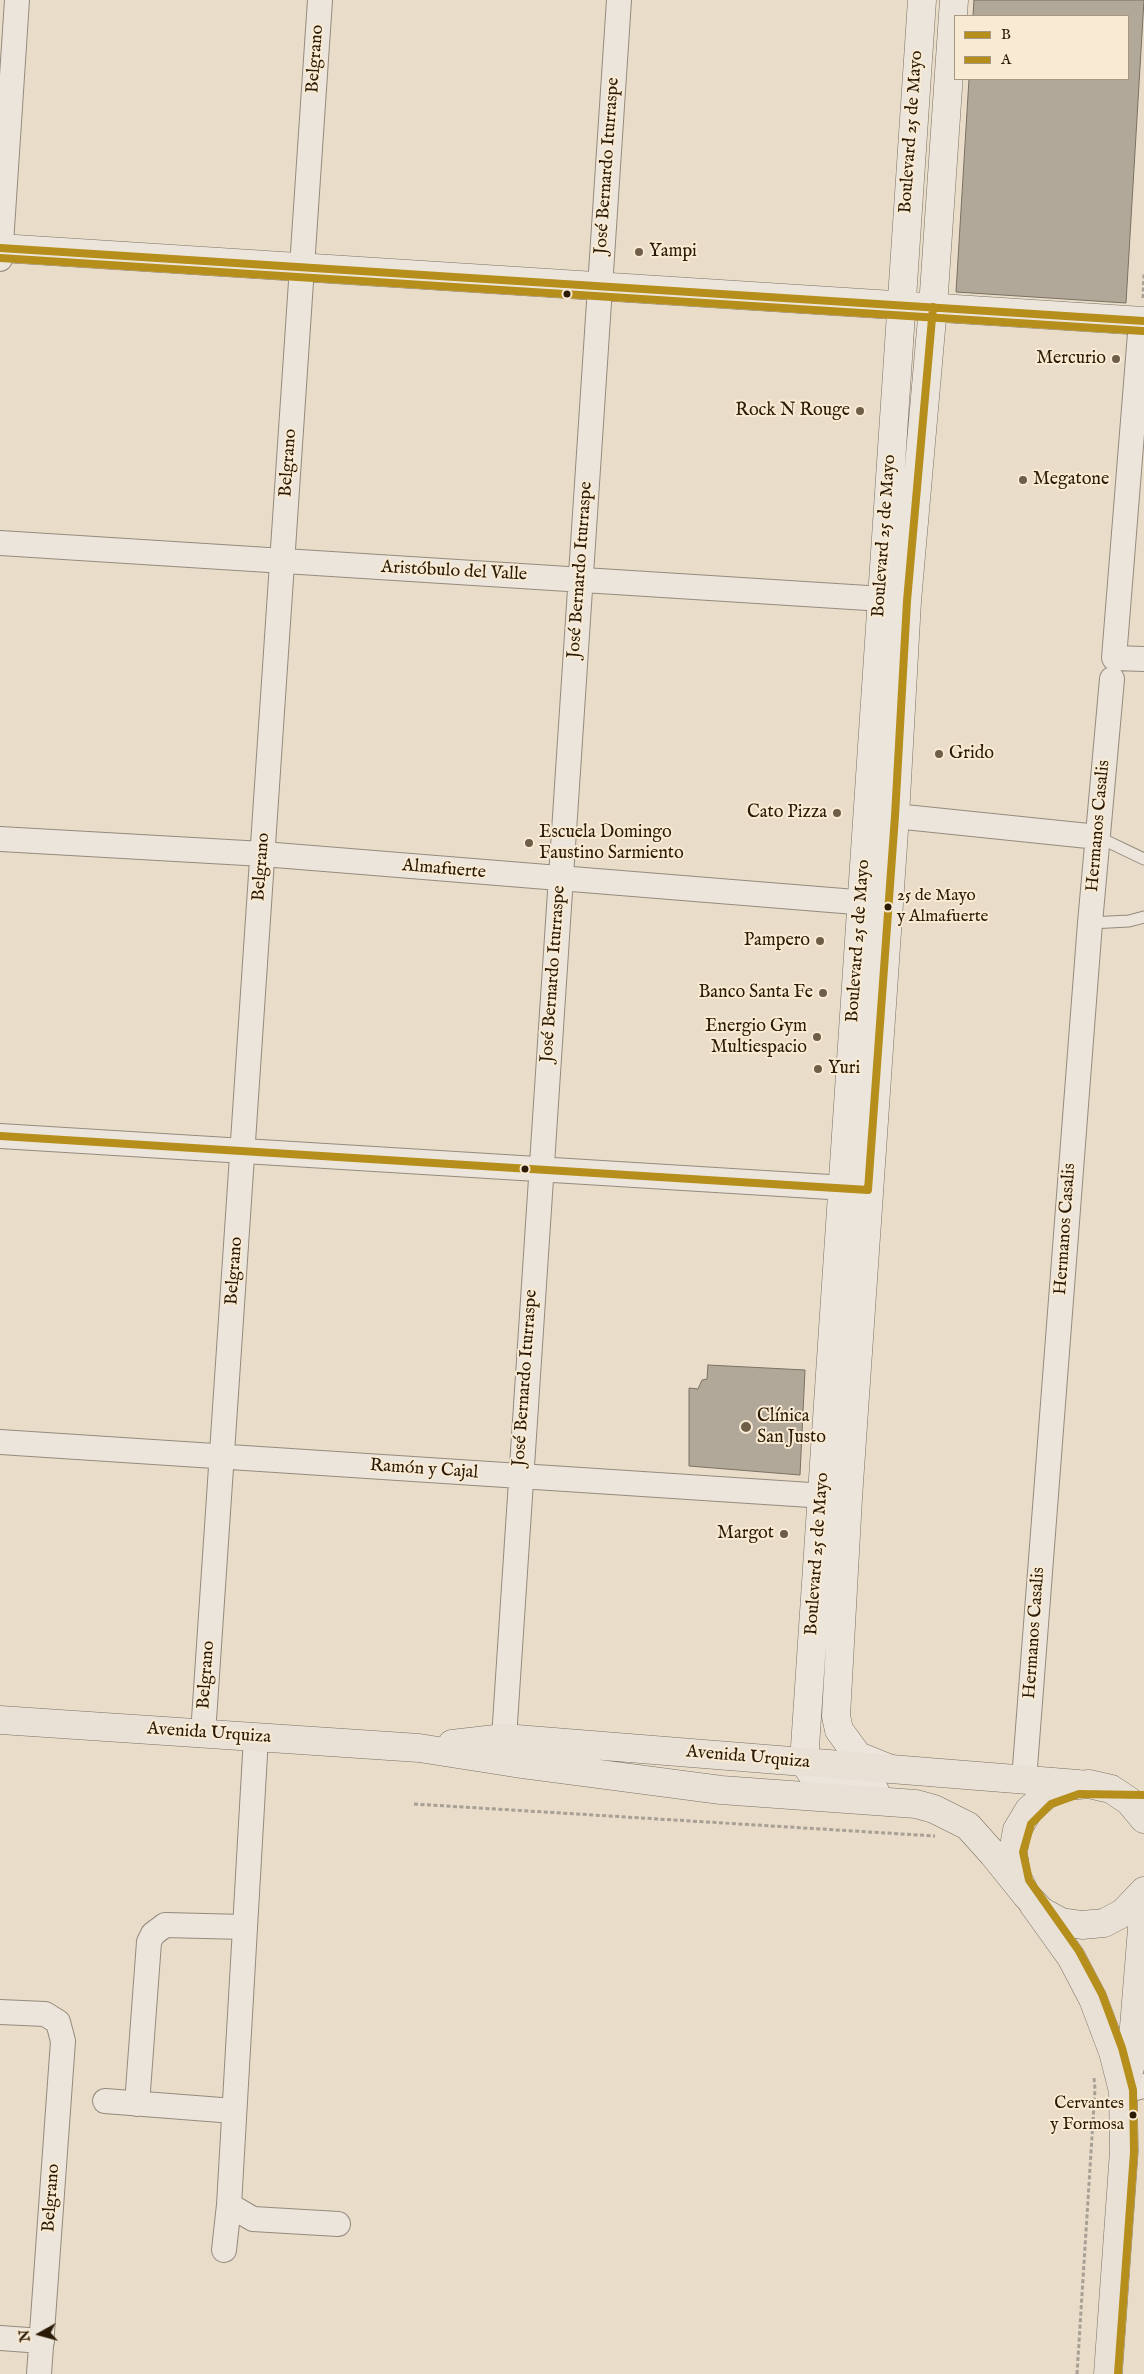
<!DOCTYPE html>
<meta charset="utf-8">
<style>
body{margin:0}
#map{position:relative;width:1144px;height:2374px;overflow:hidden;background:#e9dcc8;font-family:"IM FELL English",serif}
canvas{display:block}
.legend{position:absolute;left:954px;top:15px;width:175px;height:65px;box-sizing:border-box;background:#f9ead3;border:1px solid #a79781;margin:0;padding:6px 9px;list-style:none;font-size:15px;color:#2b1a05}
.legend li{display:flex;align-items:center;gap:10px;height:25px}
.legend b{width:25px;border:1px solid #a79781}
.north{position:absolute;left:15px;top:2309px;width:50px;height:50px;-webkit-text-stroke:4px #f9ead3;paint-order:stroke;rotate:263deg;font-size:14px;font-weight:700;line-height:20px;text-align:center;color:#2b1a05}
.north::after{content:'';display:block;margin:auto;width:18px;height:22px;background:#2b1a05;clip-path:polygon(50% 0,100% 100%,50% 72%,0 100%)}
</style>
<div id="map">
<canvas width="1144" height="2374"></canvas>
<ul class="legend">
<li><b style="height:6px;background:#b58e1c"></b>B</li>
<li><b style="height:6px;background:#b58e1c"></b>A</li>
</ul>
<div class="north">N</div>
</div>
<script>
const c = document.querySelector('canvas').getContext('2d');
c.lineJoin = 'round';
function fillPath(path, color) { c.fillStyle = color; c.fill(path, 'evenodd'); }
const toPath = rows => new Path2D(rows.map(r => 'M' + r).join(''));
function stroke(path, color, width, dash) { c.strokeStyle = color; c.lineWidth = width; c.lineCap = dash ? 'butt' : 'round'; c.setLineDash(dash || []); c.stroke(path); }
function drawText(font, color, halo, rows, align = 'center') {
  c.font = font + ' "IM FELL English",serif'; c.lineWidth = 4; c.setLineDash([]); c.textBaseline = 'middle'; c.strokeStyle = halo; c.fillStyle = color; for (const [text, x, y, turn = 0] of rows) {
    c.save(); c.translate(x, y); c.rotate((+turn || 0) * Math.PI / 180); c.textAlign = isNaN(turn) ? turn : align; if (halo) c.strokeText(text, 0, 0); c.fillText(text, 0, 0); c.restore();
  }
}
const building = toPath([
 [974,0,1144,0,1126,303,956,292,969,79,1128,79,1128,16,973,16,974,0],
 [708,1365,805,1370,800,1475,689,1466,689,1388,698,1389,702,1380,707,1379,708,1365]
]);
fillPath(building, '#b2a89a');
stroke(building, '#7a7163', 1);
const service = toPath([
 [1098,837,1144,859],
 [1090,923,1129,921,1144,917]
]);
const minor = toPath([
 [0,259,17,0],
 [1141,321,1114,658,1144,659],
 [0,543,899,600],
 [895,816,1098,837],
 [0,839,263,854,880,904],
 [0,1136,862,1189],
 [0,1442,841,1497],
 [203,1734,320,0],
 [504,1738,619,0],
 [1024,1780,1090,923,1112,679],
 [0,2012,45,2014,58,2022,63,2041,39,2374],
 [1123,2091,1144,2086],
 [105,2101,234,2111],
 [137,2104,149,1942,153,1934,165,1925,244,1927],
 [229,2205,253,2219,338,2224],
 [224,2250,229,2205,256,1737],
 [0,2338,42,2341]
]);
const secondary = toPath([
 [0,248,1144,321],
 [888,1768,858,1756,839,1730,836,1716,848,1498,895,816,907,601,933,307,954,0],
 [875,1791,825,1782,812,1774,804,1762,922,0]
]);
const primary = toPath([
 [0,1720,419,1748,515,1763,721,1790,916,1804,934,1809,968,1826,993,1854,1026,1895],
 [452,1744,504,1738,1078,1784],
 [1144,1819,1129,1801,1111,1789,1089,1784,1067,1786,1046,1795,1029,1810,1017,1830,1013,1852,1016,1875,1026,1895,1041,1911,1061,1922,1082,1925,1104,1923,1123,1913,1144,1891],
 [1033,1904,1071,1957,1093,1999,1113,2052,1123,2091,1124,2151,1108,2374],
 [1125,2085,1131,2064,1144,1904]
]);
stroke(service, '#958b7d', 13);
stroke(minor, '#958b7d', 26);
stroke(secondary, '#7a7163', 29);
stroke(primary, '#7a7163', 29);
stroke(toPath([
 [1143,298,1144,274],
 [414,1804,935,1836],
 [1077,2374,1095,2089,1094,2078]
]), '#a7a096', 3, [4, 2.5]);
stroke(service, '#ece5dc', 11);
stroke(minor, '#ece5dc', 24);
stroke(secondary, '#ece5dc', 28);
stroke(primary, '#e9e1d6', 28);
stroke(toPath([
 [0,248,1144,321],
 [0,1136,868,1190,895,816,907,601,933,307]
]), '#b58e1c', 8);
stroke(toPath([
 [0,258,1143,331],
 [1118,2374,1134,2152,1133,2090,1122,2048,1102,1994,1079,1951,1029,1880,1023,1852,1031,1824,1051,1804,1079,1794,1144,1795]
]), '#b58e1c', 8);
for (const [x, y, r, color] of [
 [639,252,5,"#6e5e49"],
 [567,294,4.5,"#2b1a05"],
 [1116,359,5,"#6e5e49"],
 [860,411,5,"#6e5e49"],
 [1023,480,5,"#6e5e49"],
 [939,754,5,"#6e5e49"],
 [837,813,5,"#6e5e49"],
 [529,843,5,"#6e5e49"],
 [888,907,4.5,"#2b1a05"],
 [820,941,5,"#6e5e49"],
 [823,993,5,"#6e5e49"],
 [817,1037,5,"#6e5e49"],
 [818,1069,5,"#6e5e49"],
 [525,1169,4.5,"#2b1a05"],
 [746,1427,6,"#6e5e49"],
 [784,1534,5,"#6e5e49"],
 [1133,2115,4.5,"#2b1a05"]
]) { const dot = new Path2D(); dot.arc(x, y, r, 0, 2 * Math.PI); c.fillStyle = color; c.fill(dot); stroke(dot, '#f9ead3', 2); }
drawText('17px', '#2b1a05', '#f9ead3', [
 ["25 de Mayo",897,897],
 ["y Almafuerte",897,918],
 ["Cervantes",1124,2105,"right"],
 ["y Formosa",1124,2126,"right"]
], 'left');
drawText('18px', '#2b1a05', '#f9ead3', [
 ["Belgrano",316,59,-86],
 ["Boulevard 25 de Mayo",912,132,-86],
 ["José Bernardo Iturraspe",608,166,-86],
 ["Belgrano",289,463,-86],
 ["Boulevard 25 de Mayo",885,536,-86],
 ["José Bernardo Iturraspe",581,570,-86],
 ["Aristóbulo del Valle",454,572,3],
 ["Hermanos Casalis",1099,826,-85],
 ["Belgrano",262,867,-86],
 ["Almafuerte",444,870,5],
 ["Boulevard 25 de Mayo",859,941,-86],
 ["José Bernardo Iturraspe",554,974,-86],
 ["Hermanos Casalis",1066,1229,-86],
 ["Belgrano",235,1271,-86],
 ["José Bernardo Iturraspe",526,1378,-86],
 ["Ramón y Cajal",424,1470,4],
 ["Boulevard 25 de Mayo",818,1554,-86],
 ["Hermanos Casalis",1035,1633,-86],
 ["Belgrano",207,1675,-86],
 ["Avenida Urquiza",209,1734,4],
 ["Avenida Urquiza",748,1758,5],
 ["Belgrano",52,2198,-86]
]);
drawText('18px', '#2b1a05', '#f9ead3', [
 ["Yampi",649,252,"left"],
 ["Mercurio",1106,359],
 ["Rock N Rouge",850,411],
 ["Megatone",1033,480,"left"],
 ["Grido",949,754,"left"],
 ["Cato Pizza",827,813],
 ["Escuela Domingo",539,833,"left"],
 ["Faustino Sarmiento",539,854,"left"],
 ["Pampero",810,941],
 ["Banco Santa Fe",813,993],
 ["Energio Gym",807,1027],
 ["Multiespacio",807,1048],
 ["Yuri",828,1069,"left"],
 ["Clínica",757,1417,"left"],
 ["San Justo",757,1438,"left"],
 ["Margot",774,1534]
], 'right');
</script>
